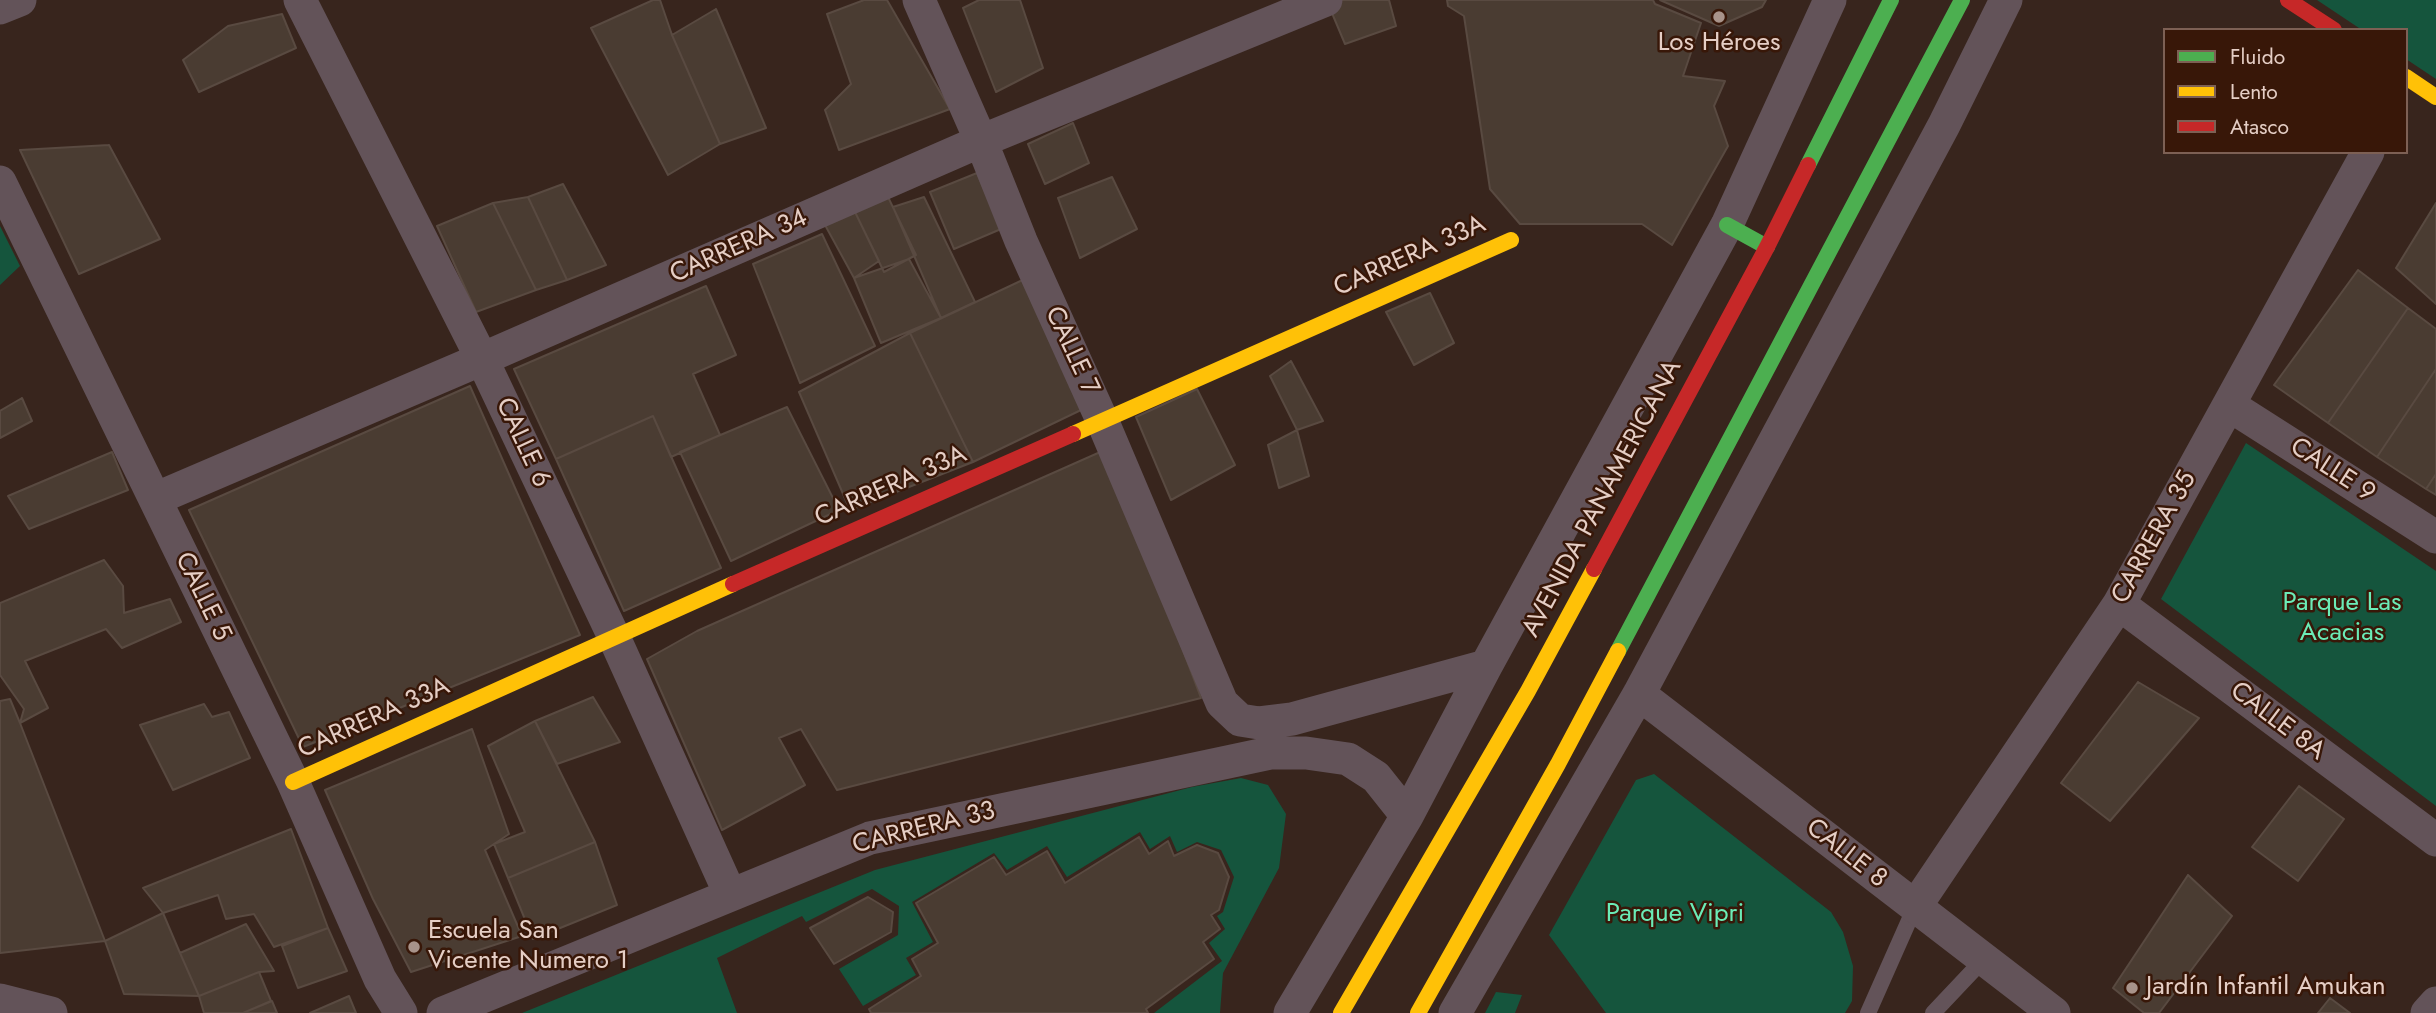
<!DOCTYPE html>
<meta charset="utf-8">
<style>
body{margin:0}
#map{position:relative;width:2436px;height:1013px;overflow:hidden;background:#38251d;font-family:Jost,sans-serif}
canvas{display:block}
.legend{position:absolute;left:2163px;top:28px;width:245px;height:126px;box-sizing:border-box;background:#381708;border:2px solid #7d6054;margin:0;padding:9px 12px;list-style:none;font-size:21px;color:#e5cec5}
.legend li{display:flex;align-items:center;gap:14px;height:35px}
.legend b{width:35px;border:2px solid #7d6054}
</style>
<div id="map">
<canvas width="2436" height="1013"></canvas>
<ul class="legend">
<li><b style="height:9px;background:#4caf50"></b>Fluido</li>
<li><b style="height:9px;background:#ffc107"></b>Lento</li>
<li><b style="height:9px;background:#c62828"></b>Atasco</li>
</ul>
</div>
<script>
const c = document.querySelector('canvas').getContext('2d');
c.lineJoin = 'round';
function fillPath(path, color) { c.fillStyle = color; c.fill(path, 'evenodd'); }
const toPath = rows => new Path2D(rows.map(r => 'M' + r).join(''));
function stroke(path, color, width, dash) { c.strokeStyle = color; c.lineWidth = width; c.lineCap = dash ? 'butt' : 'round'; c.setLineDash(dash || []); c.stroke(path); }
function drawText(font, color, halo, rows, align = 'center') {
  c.font = font + ' Jost,sans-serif'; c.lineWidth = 5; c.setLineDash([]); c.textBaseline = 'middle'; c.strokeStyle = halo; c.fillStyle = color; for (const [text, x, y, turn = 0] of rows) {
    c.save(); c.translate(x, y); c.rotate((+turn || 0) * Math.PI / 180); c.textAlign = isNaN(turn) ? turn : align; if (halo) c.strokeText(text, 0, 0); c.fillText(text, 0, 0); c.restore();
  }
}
fillPath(toPath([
 [2317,0,2436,0,2436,79,2406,59,2406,30,2362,30],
 [0,226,20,266,0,285],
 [2246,443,2436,571,2436,806,2161,599],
 [1654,774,1831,912,1843,932,1853,966,1852,1001,1845,1013,1606,1013,1549,935,1636,780],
 [1241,778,1268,785,1286,814,1279,868,1223,973,1220,1013,1154,1013,1222,961,1209,943,1225,929,1217,916,1223,912,1234,877,1221,850,1197,842,1177,852,1170,836,1150,849,1140,832,1067,877,1047,846,1007,870,994,853,912,902,933,942,906,958,916,975,863,1006,839,969,898,935,899,906,872,889,806,922,802,916,717,958,737,1013,522,1013,875,870,1192,787],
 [1496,992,1522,995,1515,1013,1485,1013]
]), '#15553d');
const building = toPath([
 [653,0,660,0,672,35,720,144,668,175,591,28,653,0],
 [864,0,887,0,950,109,839,150,825,110,851,84,827,14,864,0],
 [979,0,1020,0,1043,68,996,92,963,8,979,0],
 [1342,0,1389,0,1396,26,1345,44,1329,6,1342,0],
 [1447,0,1653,0,1655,4,1701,23,1683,76,1725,81,1714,106,1728,146,1672,245,1642,224,1520,224,1490,189,1464,16,1448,6,1447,0],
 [1660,0,1766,0,1762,7,1719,26,1660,0],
 [716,9,766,128,720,144,672,35,716,9],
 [282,14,296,48,199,92,183,60,228,26,282,14],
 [1073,123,1089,163,1045,184,1028,144,1073,123],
 [109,145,160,239,79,274,20,150,109,145],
 [977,173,1001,229,954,249,930,192,977,173],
 [1112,177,1137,229,1080,258,1058,198,1112,177],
 [563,184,606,265,567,280,528,197,563,184],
 [528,197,567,280,536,290,493,203,528,197],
 [888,197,916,255,884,272,855,212,888,197],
 [924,197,975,302,941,318,893,207,924,197],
 [493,203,536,290,476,312,437,226,493,203],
 [2436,203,2436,304,2396,268,2436,203],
 [855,212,879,261,854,278,825,225,855,212],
 [822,234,875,346,800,383,753,264,822,234],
 [909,259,941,318,881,343,854,278,909,259],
 [2358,270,2408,308,2328,423,2274,385,2358,270],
 [1029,277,1081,410,973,462,910,333,1029,277],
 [706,286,736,355,693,374,720,435,671,457,653,416,556,459,514,369,706,286],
 [1430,293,1454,343,1414,365,1386,312,1430,293],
 [2408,308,2436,329,2436,369,2377,457,2328,423,2408,308],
 [910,333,973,462,850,510,799,392,910,333],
 [1291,361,1323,421,1297,430,1270,376,1291,361],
 [2436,369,2436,474,2426,489,2377,457,2436,369],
 [470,386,580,635,303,747,189,510,470,386],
 [1197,389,1235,465,1171,500,1136,417,1197,389],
 [22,398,32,421,0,438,0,411,22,398],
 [787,407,839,510,731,561,680,452,787,407],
 [653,416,721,568,624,611,556,459,653,416],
 [1297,430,1309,476,1279,488,1268,445,1297,430],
 [1107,449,1201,698,837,790,801,729,779,738,805,785,722,830,647,659,697,631,1107,449],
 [112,452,128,490,29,529,8,496,112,452],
 [2436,474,2436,495,2426,489,2436,474],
 [104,560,123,586,124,613,170,599,181,622,122,648,106,629,25,661,48,708,20,723,24,709,0,675,0,603,104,560],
 [2138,682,2199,718,2110,821,2061,783,2138,682],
 [593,697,620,742,557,764,535,721,593,697],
 [10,699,20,723,105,941,0,953,0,701,10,699],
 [204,704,212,717,229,712,250,758,173,790,140,725,204,704],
 [535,721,595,842,508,878,494,844,525,832,488,746,535,721],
 [472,729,509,834,485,850,522,936,411,972,373,899,325,790,472,729],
 [2299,786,2344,819,2298,881,2252,847,2299,786],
 [291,829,328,928,274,947,254,914,226,919,218,895,163,913,143,888,291,829],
 [1139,837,1149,854,1168,841,1174,856,1197,845,1218,853,1229,877,1219,910,1211,915,1220,929,1203,942,1214,959,1146,1009,1148,1013,871,1013,869,1009,921,976,912,959,938,943,916,903,994,857,1006,875,1047,851,1065,883,1139,837],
 [595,842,617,905,533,939,508,878,595,842],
 [2188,875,2232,916,2159,1013,2144,1013,2113,988,2188,875],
 [868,897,893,912,891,932,834,964,810,928,868,897],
 [163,913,180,953,199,996,124,994,105,941,163,913],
 [246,924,274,971,259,972,199,996,180,953,246,924],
 [328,928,347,971,298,988,282,946,328,928],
 [259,972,271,1001,243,1013,204,1013,199,996,259,972],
 [349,996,356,1013,310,1013,349,996],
 [2330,998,2350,1013,2318,1013,2330,998],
 [272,1001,277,1013,243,1013,272,1001]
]);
fillPath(building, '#4a3c32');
stroke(building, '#594a41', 2);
stroke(toPath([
 [1868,1013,1915,907],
 [1933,1013,1984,959]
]), '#635359', 16);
stroke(toPath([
 [300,0,482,359,614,637,730,894],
 [919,0,981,141,1021,241,1102,420,1222,703,1240,720,1259,723,1292,719,1486,666],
 [0,8,20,0],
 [0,182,293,782,380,979,401,1013],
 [2229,405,2436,537],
 [155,499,482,359,981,141,1326,0],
 [2119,604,2436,840],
 [1639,694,2054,1013],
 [1915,907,2119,604,2368,152],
 [0,1000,51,1013],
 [443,1013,870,838,1270,753,1306,753,1348,759,1376,777,1407,816],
 [1290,1013,1407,816,1486,666,1727,225,1830,0],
 [1455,1013,1639,694,1944,125,2006,0],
 [2427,1013,2436,1003]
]), '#635359', 33);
stroke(toPath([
 [1808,165,1891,0],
 [1727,225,1767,247],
 [1618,651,1962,0]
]), '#4caf50', 16);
stroke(toPath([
 [2406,77,2436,97],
 [1073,434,1511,240],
 [293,782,733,584],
 [1341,1013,1528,691,1594,569],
 [1418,1013,1558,764,1618,651]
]), '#ffc107', 16);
stroke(toPath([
 [2288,0,2334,30],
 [1594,569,1767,247,1808,165],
 [733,584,1073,434]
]), '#c62828', 16);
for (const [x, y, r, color] of [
 [1719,17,7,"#a8938a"],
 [414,947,7,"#a8938a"],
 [2132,988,7,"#a8938a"]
]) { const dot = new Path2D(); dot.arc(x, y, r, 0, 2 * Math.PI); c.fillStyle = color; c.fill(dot); stroke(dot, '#381708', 2.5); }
drawText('26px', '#e5cec5', '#381708', [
 ["Los Héroes",1719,44,"center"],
 ["Escuela San",428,932],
 ["Vicente Numero 1",428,962],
 ["Jardín Infantil Amukan",2146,988]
], 'left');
drawText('26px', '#e5cec5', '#381708', [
 ["CARRERA 34",739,247,-24],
 ["CARRERA 33A",1410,257,-24],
 ["CALLE 7",1071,351,65],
 ["CALLE 6",522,443,65],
 ["CALLE 9",2332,471,33],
 ["CARRERA 33A",891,487,-24],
 ["AVENIDA PANAMERICANA",1603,499,-62],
 ["CARRERA 35",2155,538,-61],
 ["CALLE 5",202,597,64],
 ["CARRERA 33A",374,719,-24],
 ["CALLE 8A",2277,722,37],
 ["CARRERA 33",924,829,-14],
 ["CALLE 8",1846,854,38]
]);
drawText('26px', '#6bebb7', '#381708', [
 ["Parque Las",2342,604],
 ["Acacias",2342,634],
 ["Parque Vipri",1675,915]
]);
</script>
